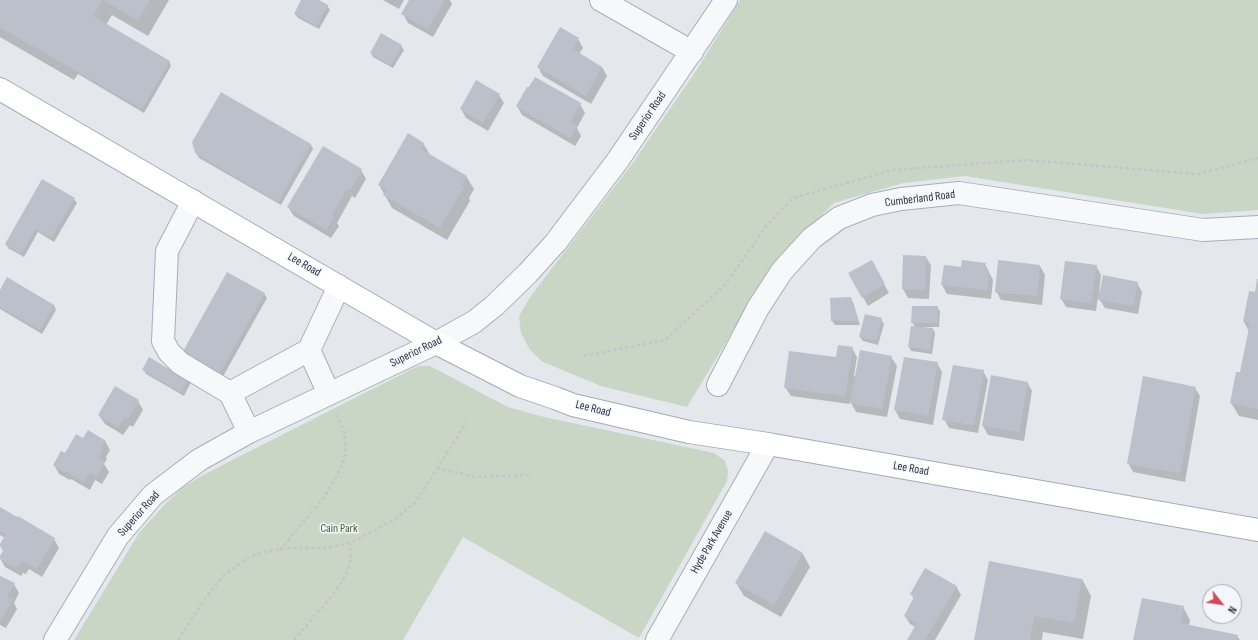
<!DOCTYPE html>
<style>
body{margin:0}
#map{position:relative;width:1258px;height:640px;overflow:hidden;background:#e4e7ec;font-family:"Sofia Sans Condensed",sans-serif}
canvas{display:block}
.north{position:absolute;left:1202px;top:584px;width:40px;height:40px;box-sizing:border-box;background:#f4f6f9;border:1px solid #a4a8b1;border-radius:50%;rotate:120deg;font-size:11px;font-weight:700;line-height:16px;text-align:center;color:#2b3445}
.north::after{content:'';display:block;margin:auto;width:14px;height:18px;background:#d1495b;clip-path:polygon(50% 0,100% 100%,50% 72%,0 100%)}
</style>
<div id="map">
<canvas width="1258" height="640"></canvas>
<div class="north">N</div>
</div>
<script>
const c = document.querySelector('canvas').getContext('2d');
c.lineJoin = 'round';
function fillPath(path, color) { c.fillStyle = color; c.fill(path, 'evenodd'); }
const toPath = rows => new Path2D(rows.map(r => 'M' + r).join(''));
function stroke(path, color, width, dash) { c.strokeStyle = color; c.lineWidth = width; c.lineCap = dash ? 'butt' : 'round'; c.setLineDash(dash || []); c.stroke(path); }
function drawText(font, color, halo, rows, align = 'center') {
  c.font = font + ' "Sofia Sans Condensed",sans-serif'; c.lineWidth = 3; c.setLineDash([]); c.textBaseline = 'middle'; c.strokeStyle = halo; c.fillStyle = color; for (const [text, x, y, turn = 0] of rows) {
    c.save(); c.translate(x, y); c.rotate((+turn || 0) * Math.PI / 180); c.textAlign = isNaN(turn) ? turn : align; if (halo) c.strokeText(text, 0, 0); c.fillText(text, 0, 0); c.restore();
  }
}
fillPath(toPath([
 [740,0,1258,0,1258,210,1203,214,965,176,903,183,834,203,775,261,687,407,601,386,543,362,530,350,521,333,519,316,530,297,632,164,696,71],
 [418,366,430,366,508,407,544,417,714,453,725,461,728,471,727,481,639,638,463,537,403,640,74,640,139,533,164,505,182,488,203,475,260,446]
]), '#c9d6c5');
fillPath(toPath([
 [0,0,169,0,148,36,112,15,106,25,169,61,171,66,144,113,78,74,74,80,0,37],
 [303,0,317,0,327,5,330,10,319,29,298,18,295,14],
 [383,0,404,0,399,9],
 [410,0,450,0,452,4,433,37,408,23,403,14],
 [578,39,583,48,579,54,602,67,607,76,591,104,543,76,538,67],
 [401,46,404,50,393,68,373,57,371,53],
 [222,94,311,145,313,149,281,205,199,158,196,153],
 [499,95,504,103,488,131,466,118,461,109],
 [580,104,585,113,577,128,581,136,575,146,522,115,517,106],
 [423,143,430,155,466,176,474,189,469,198,470,201,447,240,392,208,379,185],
 [361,170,366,179,355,198,352,196,337,223,339,226,331,238,294,216,288,207],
 [74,199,77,203,54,242,38,232,24,257,8,248,6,244],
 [904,256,925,256,931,265,929,299,908,298,903,289],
 [872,262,889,293,868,306,850,274],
 [985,264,993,280,991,299,947,294,942,285,962,268],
 [1040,266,1045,275,1042,305,1001,300,996,291],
 [1096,266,1101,275,1099,292,1137,283,1142,292,1138,314,1105,308,1098,297,1096,311,1066,307,1061,298],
 [1258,280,1258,420,1239,416,1231,403,1241,373,1249,331,1244,322,1255,294],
 [0,292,54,305,56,310,42,334,0,309],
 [264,294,267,298,221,380,184,359],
 [850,298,853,302,860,325,835,325,832,321,832,299],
 [937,307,940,311,939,327,925,327,925,328,933,329,935,333,932,354,911,351,909,347,915,327,912,322],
 [881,319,884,324,878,345,863,341,860,337],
 [852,348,857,357,854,376,856,376,891,357,897,366,887,417,856,412,850,401,850,404,791,396,785,387,837,358],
 [150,359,191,382,184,396,146,374,144,370],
 [937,363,942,372,933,425,900,419,895,410],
 [983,371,988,380,978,433,949,428,944,419],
 [1027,382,1032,391,1024,441,988,435,983,426],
 [1195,388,1200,396,1185,482,1133,472,1128,463],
 [138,401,143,410,133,427,130,425,123,435,105,424,99,415],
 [84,440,105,441,110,450,106,457,107,459,104,464,109,472,102,484,95,480,90,490,71,479,70,480,59,474,54,465],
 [0,508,54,539,59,548,42,577,29,569,26,574,23,573,21,576,5,567,0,558,4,552,0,546,5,538,0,535],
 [765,533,803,554,810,567,781,617,744,596,736,583],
 [0,576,14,584,19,593,14,603,17,609,6,628,0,625],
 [1082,579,1091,596,1083,639,1043,632,1042,640,975,640],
 [956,586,961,595,935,640,908,640,915,627,910,624,905,616,914,599,911,594],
 [1183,607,1190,620,1189,626,1237,636,1240,640,1135,640]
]), '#0003');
fillPath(toPath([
 [0,0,102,0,93,16,170,61,142,109,0,27],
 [103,0,150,0,138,20],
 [301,0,319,0,328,5,317,26,294,14],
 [409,0,445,0,428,29,401,14],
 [560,27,579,38,573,49,602,67,586,96,537,67],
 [381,33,402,45,391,65,370,53],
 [535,77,581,103,570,122,577,126,570,138,516,106,527,87,529,87],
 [476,80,500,94,483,123,460,109],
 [221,92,311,144,278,202,195,153,192,142],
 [408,133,424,143,421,149,467,176,461,186,464,187,440,228,383,195,387,190,378,185],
 [323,146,362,169,350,190,347,188,332,215,334,216,326,230,287,207],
 [42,179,75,198,51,238,36,229,21,254,5,244],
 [903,255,926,256,925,290,902,289],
 [872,260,885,284,862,298,848,273],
 [962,260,986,263,985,269,989,270,987,290,941,285,944,265,961,267],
 [998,260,1040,265,1037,296,995,292],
 [1065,261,1097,265,1091,303,1060,299],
 [227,272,265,293,218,376,181,355],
 [1103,275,1138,282,1133,306,1098,300],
 [7,277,54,305,40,330,0,307,0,290],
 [1257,279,1258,279,1258,409,1230,403,1236,372,1240,372,1250,323,1243,322,1249,291,1255,292],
 [851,297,858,321,831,321,830,298],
 [912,306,938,306,938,323,911,323],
 [865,314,882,318,876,341,859,337],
 [911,326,933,328,930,350,908,347],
 [838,345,853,347,845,396,784,388,789,351,836,357],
 [860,350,892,356,882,409,850,403],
 [149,357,169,369,169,366,190,377,181,392,142,370],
 [904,357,938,362,928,416,894,410],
 [953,365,984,370,974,425,942,420],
 [991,375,1028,382,1019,432,982,426],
 [1143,376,1196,387,1180,473,1127,464],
 [115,386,139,400,128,419,124,417,118,427,98,415],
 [88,430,106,441,101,448,103,449,98,458,105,462,97,476,90,472,84,482,65,471,65,472,53,465,61,451,65,453,76,434,83,438],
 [0,507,17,517,18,516,55,538,37,569,24,561,20,566,18,565,16,568,0,559,0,556,4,549,0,546,0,544,6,534,0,531],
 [765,531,803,553,774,605,735,583],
 [989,561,1082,579,1074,623,1034,616,1030,640,974,640],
 [925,568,957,586,942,612,941,612,925,640,907,640,917,623,904,616,914,597,910,594],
 [0,576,15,583,7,596,13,599,1,620,0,620],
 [1142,598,1184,606,1180,623,1238,635,1237,640,1133,640]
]), '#bbc0ca');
const minor = toPath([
 [601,0,692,52],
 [193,201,167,251,163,341,169,352,180,363,230,393,249,432],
 [718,385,758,308,782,271,812,238,839,218,872,205,901,199,959,193,1203,230,1258,227],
 [230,393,309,350],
 [329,394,309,350,339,286],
 [55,640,118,536,153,495,199,460,249,432,436,343,474,322,494,306,528,273,556,242,618,160,726,0],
 [657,640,768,444]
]);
const major = toPath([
 [0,89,436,343,520,386,555,398,573,405,689,432,768,444,1258,530]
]);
stroke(minor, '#a9aeb7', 24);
stroke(major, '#a3abb8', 24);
stroke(toPath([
 [584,356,665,340,725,285,767,225,793,198,893,170,1027,160,1199,174,1258,158],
 [437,468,476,477,529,475],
 [280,550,325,496,341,468,346,452,344,431,337,415],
 [178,640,207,596,223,576,247,558,265,552,290,548,326,548,350,543,366,535,394,520,415,503,466,423],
 [294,640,332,596,346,575,351,559,350,543]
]), '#c2c5cb', 2.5, [3, 3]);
stroke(minor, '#f7f8fa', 22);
stroke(major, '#fff', 22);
drawText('12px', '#2b3445', '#f4f6f9', [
 ["Superior Road",648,116,-56],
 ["Cumberland Road",920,199,-7],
 ["Lee Road",304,265,30],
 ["Superior Road",416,352,-26],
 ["Lee Road",593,409,14],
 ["Lee Road",911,469,10],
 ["Superior Road",139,514,-48],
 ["Hyde Park Avenue",712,542,-60]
]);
drawText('12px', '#3f6138', '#f4f6f9', [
 ["Cain Park",339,529]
]);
</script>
